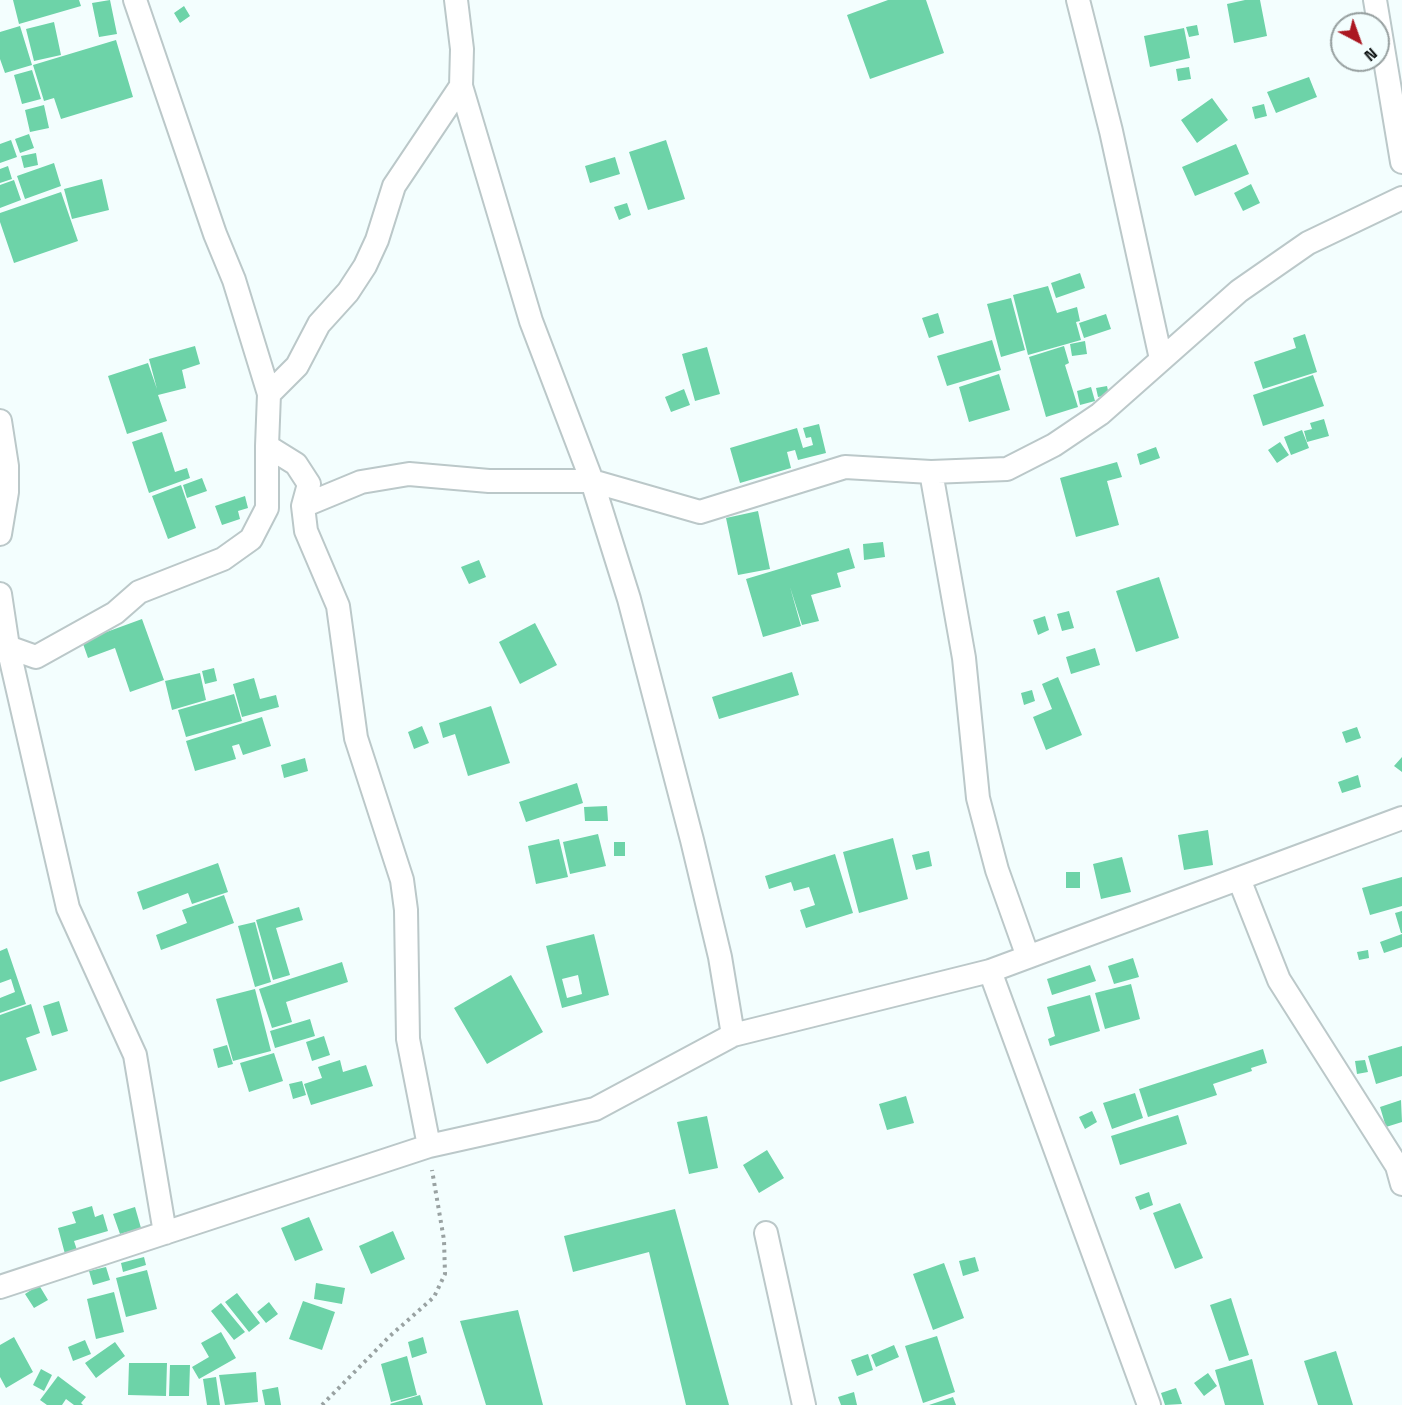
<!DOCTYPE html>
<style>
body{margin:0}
#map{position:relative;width:1402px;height:1405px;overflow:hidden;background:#f3fefe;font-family:"Space Grotesk",sans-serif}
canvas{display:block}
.north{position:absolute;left:1330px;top:12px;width:60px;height:60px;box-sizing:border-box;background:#f3fefe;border:2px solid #969f9f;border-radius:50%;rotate:139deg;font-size:16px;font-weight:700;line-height:24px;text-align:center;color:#0b1010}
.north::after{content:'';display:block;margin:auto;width:21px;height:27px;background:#ab1721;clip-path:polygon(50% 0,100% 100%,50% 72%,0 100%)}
</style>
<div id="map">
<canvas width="1402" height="1405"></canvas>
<div class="north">N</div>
</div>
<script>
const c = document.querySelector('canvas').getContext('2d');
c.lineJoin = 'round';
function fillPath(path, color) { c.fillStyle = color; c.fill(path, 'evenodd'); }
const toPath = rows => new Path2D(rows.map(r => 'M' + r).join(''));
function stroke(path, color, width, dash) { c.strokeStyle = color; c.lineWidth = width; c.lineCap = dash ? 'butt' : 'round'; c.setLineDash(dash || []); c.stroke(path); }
fillPath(toPath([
 [13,0,79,0,81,6,19,24],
 [110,0,117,34,99,37,92,3],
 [888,0,926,0,944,53,870,79,847,15],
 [1245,0,1260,0,1267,36,1234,43,1227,4],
 [184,6,190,16,180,23,174,13],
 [54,22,61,55,34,61,26,29],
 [1197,25,1199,35,1189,37,1186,27],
 [20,26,32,65,5,73,0,59,0,32],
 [1184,28,1190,58,1150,67,1144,36],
 [116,40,133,97,61,119,54,98,44,101,33,65],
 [1189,67,1191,79,1178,81,1176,69],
 [32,70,41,99,22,104,14,75],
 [1309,77,1317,97,1276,113,1267,92],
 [1212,98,1228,120,1197,143,1181,120],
 [1264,104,1267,116,1255,119,1252,107],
 [44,105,49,128,30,132,25,110],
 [29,134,34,148,20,153,15,139],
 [11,140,17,157,0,163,0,144],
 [666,140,685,199,648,210,629,152],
 [1236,144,1249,174,1195,196,1182,167],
 [36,153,38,165,24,168,21,156],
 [615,157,620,174,590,183,585,166],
 [54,163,61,186,25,199,17,176],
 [8,166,12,179,0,183,0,169],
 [102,179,109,210,72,219,64,189],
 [14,180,21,200,0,208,0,185],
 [1251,184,1260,203,1243,211,1234,193],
 [61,192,78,241,14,263,0,222,0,213],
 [627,203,631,215,619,220,614,207],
 [1080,273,1085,288,1056,298,1051,283],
 [1048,286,1057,313,1077,307,1080,321,1076,322,1081,340,1028,355,1013,295],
 [1011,298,1025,350,1001,357,987,304],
 [938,313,944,333,929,338,922,318],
 [1106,314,1111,329,1084,338,1079,323],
 [1305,334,1317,372,1263,389,1254,362,1296,348,1293,338],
 [992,340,1001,370,947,386,937,356],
 [1085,341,1087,354,1072,356,1070,344],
 [195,346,200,364,182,370,186,388,158,395,167,421,127,434,108,376,148,363,157,389,149,359],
 [1064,346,1069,363,1065,365,1078,407,1046,417,1029,357],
 [707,347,720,394,695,401,682,354],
 [999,374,1010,410,969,422,959,387],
 [1313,375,1324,406,1263,426,1253,395],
 [1107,386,1109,395,1098,397,1096,388],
 [1091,387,1095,401,1080,405,1077,391],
 [684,389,690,405,671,412,665,397],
 [1324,419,1329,436,1307,442,1304,431,1312,429,1310,423],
 [819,424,826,453,798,460,795,450,787,452,791,468,740,483,730,448,797,428,803,448,813,445,811,437,806,438,803,428],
 [1302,430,1309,448,1291,455,1284,437],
 [162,432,175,472,187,468,190,478,149,493,132,442],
 [1280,442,1289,455,1277,463,1268,450],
 [1156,447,1160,458,1140,465,1137,454],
 [1117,462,1122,477,1107,481,1119,525,1076,537,1060,478],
 [202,478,207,491,187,498,183,485],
 [181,485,196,528,168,539,152,496],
 [245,496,248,508,238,511,240,519,222,525,215,506],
 [758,511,770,569,738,575,726,518],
 [883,542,885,557,864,560,863,544],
 [849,548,855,568,837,573,841,587,811,595,819,621,802,625,790,587,801,626,763,637,746,579],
 [479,560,486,577,469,584,461,567],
 [1159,577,1179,638,1136,652,1116,591],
 [1069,611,1074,628,1062,631,1057,614],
 [1045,616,1049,630,1038,635,1033,620],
 [142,619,164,680,130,692,115,648,88,658,82,641],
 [535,623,557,665,520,684,499,642],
 [1095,648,1100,665,1071,674,1066,657],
 [214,668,217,681,205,684,202,671],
 [792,672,799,695,719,719,712,697],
 [200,673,206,700,172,710,165,681],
 [1058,677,1082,735,1046,750,1033,717,1052,709,1042,684],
 [254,678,260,699,276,695,279,707,242,717,233,684],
 [1032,690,1035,701,1024,705,1021,693],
 [234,694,242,721,186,737,178,710],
 [491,706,510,763,468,776,455,734,443,738,439,723],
 [262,717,271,746,243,755,239,744,232,746,236,759,195,771,186,741],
 [422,726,429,743,414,749,408,732],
 [1357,727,1361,738,1346,743,1342,732],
 [1402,757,1402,772,1394,766],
 [305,758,308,771,284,778,281,765],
 [1358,775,1361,787,1342,793,1338,782],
 [577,783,583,803,526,822,519,802],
 [607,806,608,821,585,821,584,807],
 [1208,830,1213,865,1184,870,1178,835],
 [598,834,606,866,570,874,563,842],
 [893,838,908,899,859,913,843,852],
 [559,839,568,877,536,884,528,846],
 [614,842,625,842,625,856,614,856],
 [929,851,932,866,916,870,912,855],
 [835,854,853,913,806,928,800,910,815,905,809,887,794,891,791,882,769,889,765,876],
 [1122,857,1131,892,1101,899,1093,864],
 [218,863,228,892,192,904,188,893,143,910,137,892],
 [1066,872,1080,872,1080,888,1066,888],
 [1402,877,1402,906,1370,915,1362,888],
 [224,895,234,923,161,950,156,935,187,923,182,910],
 [299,907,303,920,276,928,290,975,273,980,256,920],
 [1402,911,1402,933,1401,933,1395,913],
 [255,922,271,982,255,987,238,926],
 [594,934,609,995,562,1008,546,946],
 [578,975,582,994,567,998,562,979],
 [1402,934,1402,947,1384,953,1380,942],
 [7,948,26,1004,0,1013,0,998,15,992,11,979,0,983,0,951],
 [1368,950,1369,958,1359,960,1357,952],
 [1133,958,1139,977,1114,984,1108,966],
 [342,962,348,982,286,1002,292,1022,272,1028,259,989],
 [1090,965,1096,981,1052,995,1047,979],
 [511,975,543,1032,487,1064,454,1008],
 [1131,984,1140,1019,1105,1029,1095,993],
 [255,989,271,1051,233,1061,216,999],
 [1090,995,1100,1031,1050,1046,1048,1039,1055,1036,1047,1007],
 [59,1001,68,1031,52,1036,43,1006],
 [31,1004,40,1033,26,1038,37,1070,0,1082,0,1015],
 [310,1019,315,1036,275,1048,270,1031],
 [324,1036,330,1055,312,1061,306,1042],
 [227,1045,233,1064,218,1068,213,1049],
 [1402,1046,1402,1076,1376,1084,1368,1056],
 [1263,1049,1267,1063,1251,1068,1252,1071,1213,1084,1217,1095,1148,1117,1139,1089],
 [274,1053,283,1081,249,1092,240,1063],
 [340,1060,343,1072,366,1065,373,1086,311,1105,304,1084,322,1078,318,1067],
 [1365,1060,1368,1072,1357,1074,1355,1061],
 [302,1081,306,1095,293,1099,289,1084],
 [1135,1093,1143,1118,1112,1129,1103,1103],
 [906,1096,914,1123,887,1130,879,1104],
 [1401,1100,1402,1122,1386,1127,1380,1107],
 [1092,1111,1097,1122,1085,1129,1079,1117],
 [1178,1115,1187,1144,1120,1165,1111,1136],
 [707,1116,718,1168,689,1174,677,1122],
 [767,1150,784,1178,759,1193,743,1165],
 [1149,1192,1153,1205,1140,1210,1135,1197],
 [1180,1203,1203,1258,1175,1269,1153,1213],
 [92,1206,95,1217,103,1214,108,1231,74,1241,77,1250,65,1254,58,1228,76,1223,72,1212],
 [135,1207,141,1228,120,1234,113,1214],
 [675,1209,729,1405,686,1405,649,1252,573,1272,564,1236],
 [309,1217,323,1250,295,1261,281,1228],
 [393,1231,405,1259,371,1274,359,1246],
 [144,1257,146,1265,123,1272,121,1263],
 [975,1257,979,1271,963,1276,959,1261],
 [944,1263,964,1318,933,1330,913,1274],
 [106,1267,110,1280,93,1285,89,1271],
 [147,1270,157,1309,126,1317,116,1278],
 [316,1283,345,1288,342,1304,314,1299],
 [39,1285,48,1300,34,1308,25,1294],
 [114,1292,124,1332,96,1339,87,1299],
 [237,1293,260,1323,249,1332,225,1302],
 [1231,1298,1249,1355,1229,1361,1210,1305],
 [303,1301,335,1312,322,1350,289,1339],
 [269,1302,278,1314,266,1323,257,1312],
 [221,1303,245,1332,234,1340,211,1311],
 [518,1310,543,1405,486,1405,460,1321],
 [221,1332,236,1358,199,1379,192,1367,209,1357,201,1343],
 [937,1336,955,1392,923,1403,905,1346],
 [14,1337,33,1372,6,1388,0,1377,0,1345],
 [423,1337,427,1353,412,1358,408,1342],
 [85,1340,91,1354,73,1361,68,1347],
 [115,1342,125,1356,96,1378,85,1363],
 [894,1345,899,1357,876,1367,871,1355],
 [1336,1351,1353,1405,1318,1405,1304,1361],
 [868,1354,873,1370,857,1376,851,1360],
 [407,1356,417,1395,391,1402,381,1364],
 [1252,1359,1264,1405,1225,1405,1215,1370],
 [129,1363,167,1363,166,1396,128,1395],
 [170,1365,190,1365,189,1396,169,1396],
 [41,1369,52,1375,44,1391,33,1385],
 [256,1372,258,1402,225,1405,219,1375],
 [1208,1373,1217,1386,1204,1396,1194,1383],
 [58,1376,86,1397,81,1403,83,1405,74,1405,66,1399,62,1405,47,1405,40,1400],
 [216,1377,220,1405,207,1405,203,1379],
 [278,1387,281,1405,265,1405,262,1390],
 [1176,1388,1182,1404,1165,1405,1161,1393],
 [854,1392,857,1405,841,1405,838,1397],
 [420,1395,423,1405,391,1405,390,1404],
 [953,1397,956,1405,929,1405]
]), '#6dd3a8');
const street = toPath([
 [135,0,215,234,234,280,269,394],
 [1078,0,1111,131,1161,359],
 [1375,0,1402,162],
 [461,86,531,321,592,481,629,599,692,840,720,957,733,1035],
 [0,421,7,466,7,492,0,534],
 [931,472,964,658,978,798,997,870,1028,957],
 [303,506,361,482,409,474,489,481,592,481,700,512,845,467,931,472,1007,469,1054,445,1100,414,1239,291,1308,243,1402,198],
 [0,594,8,647,68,908,135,1055,165,1233],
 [0,651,8,647,36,657,115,613,139,592,223,559,251,539,267,508,267,446],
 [1239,879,1279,980,1397,1166,1402,1184],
 [990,971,1149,1405],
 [429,1146,408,1039,406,910,402,880,356,738,338,606,306,531,303,506,309,484,296,464,267,446,269,394,297,366,319,324,348,292,365,266,377,240,394,186,461,86,462,49,456,0],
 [766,1233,804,1405],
 [0,1287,429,1146,595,1109,733,1035,990,971,1402,818]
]);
stroke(street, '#bbc8c9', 26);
stroke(toPath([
 [322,1405,390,1336,434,1297,445,1274,444,1240,432,1170]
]), '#99a2a2', 4, [3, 4.5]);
stroke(street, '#fff', 22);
</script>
